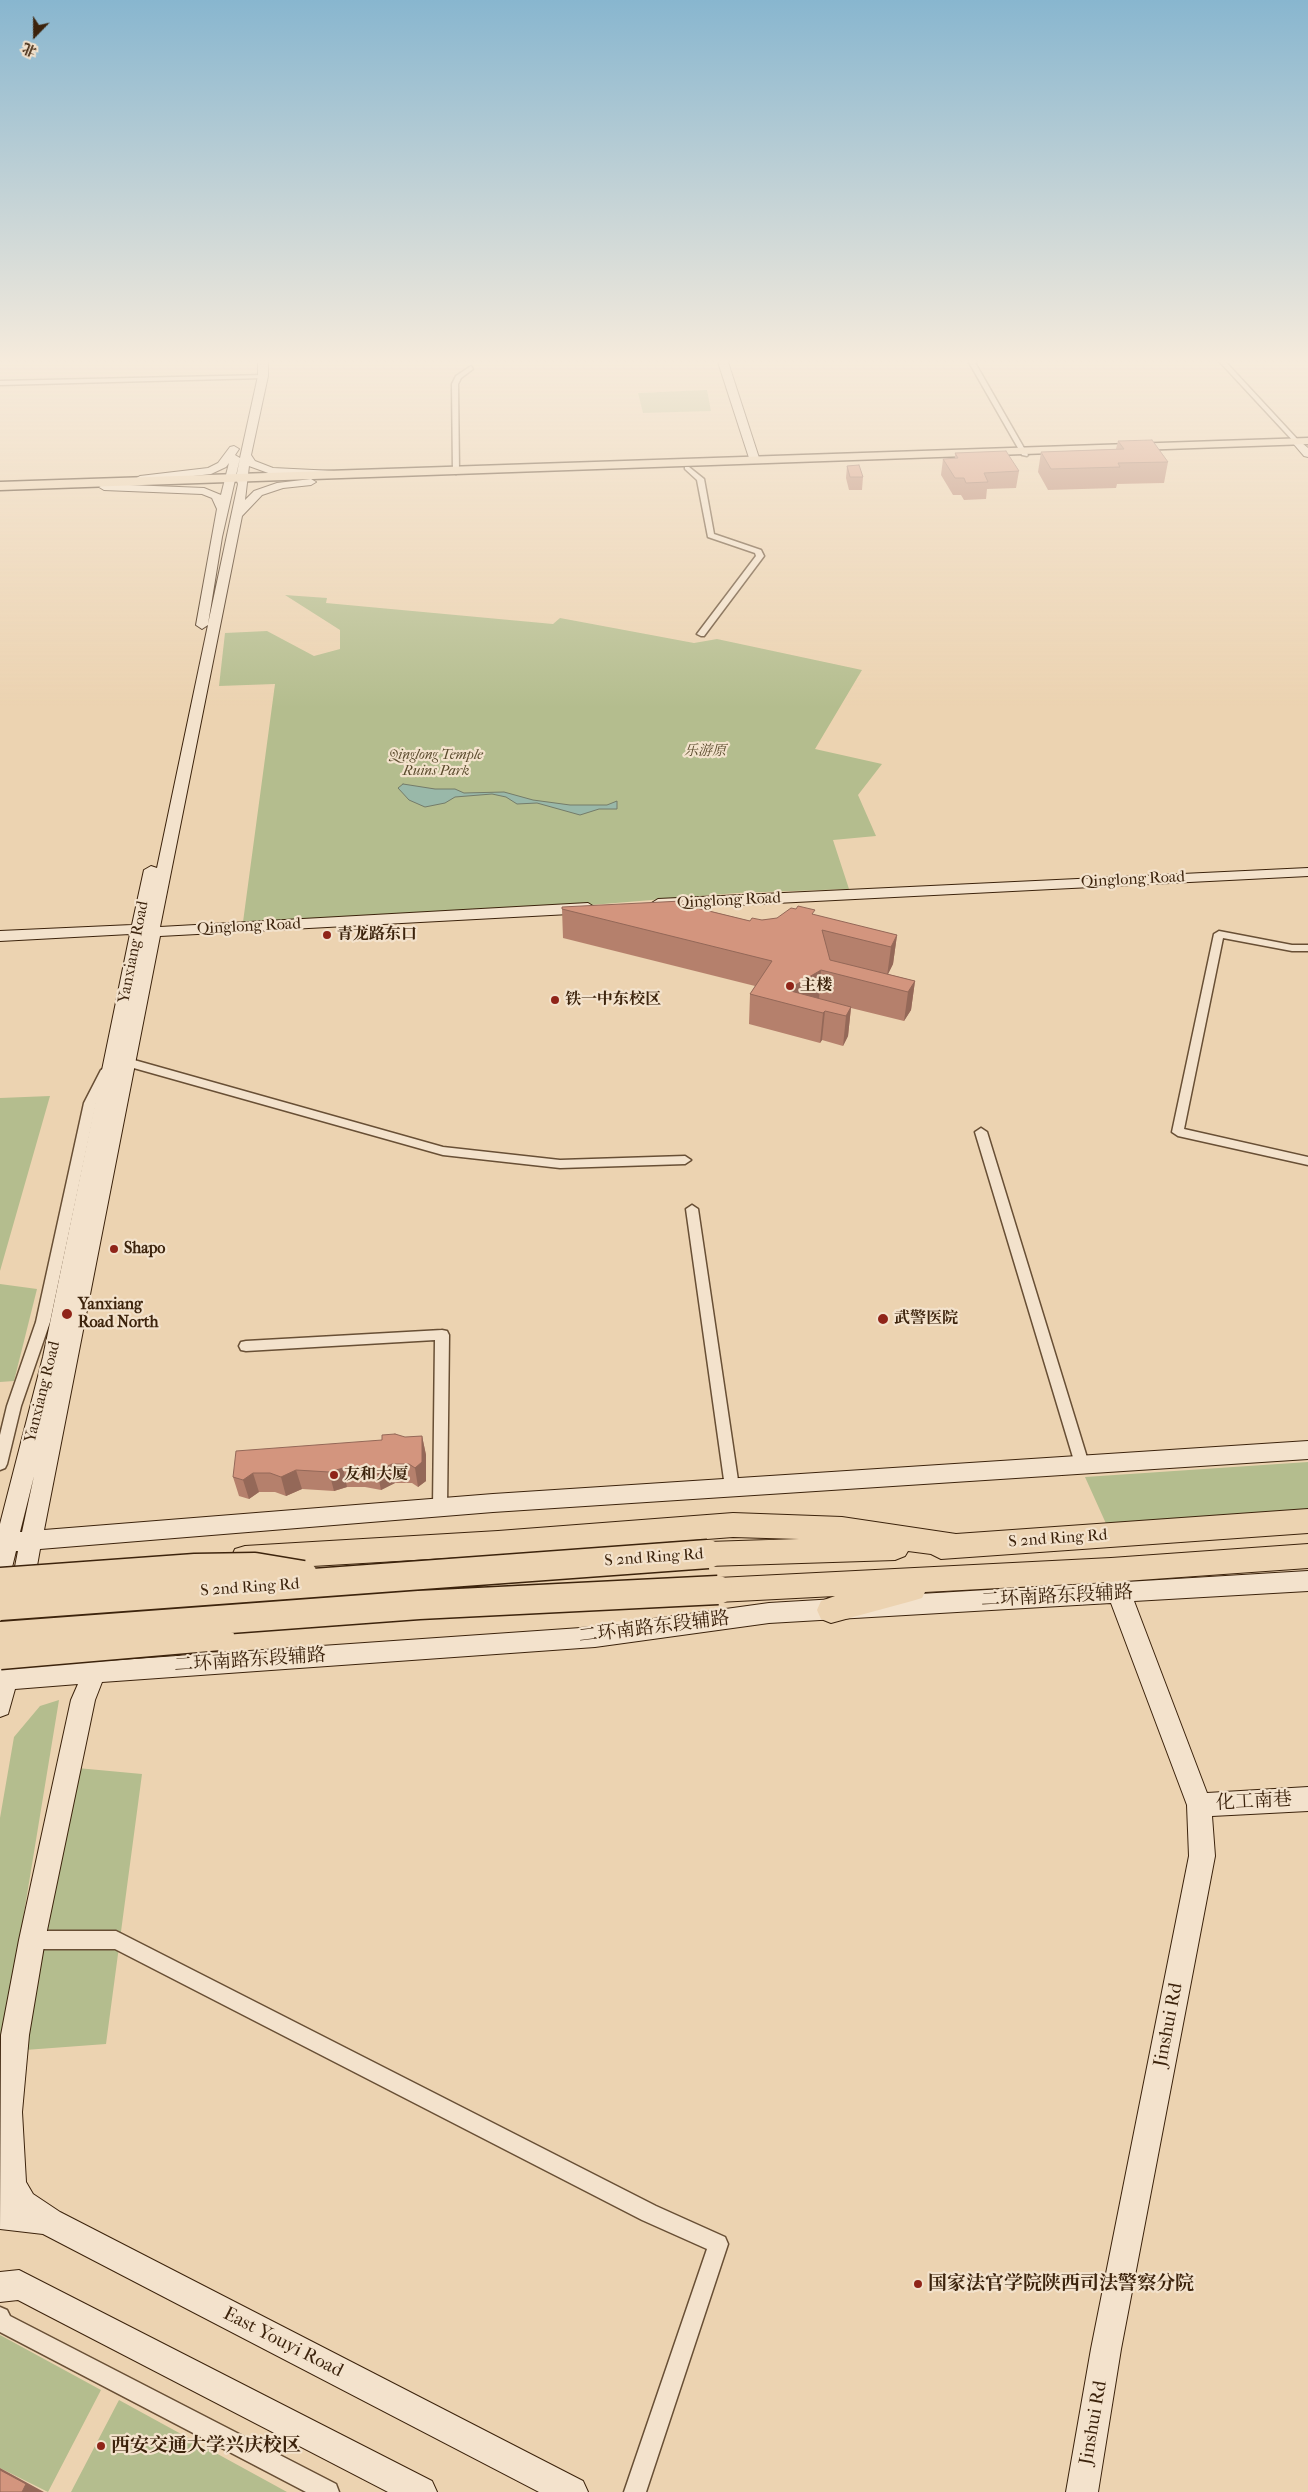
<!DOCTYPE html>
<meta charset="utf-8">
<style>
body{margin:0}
#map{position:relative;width:1308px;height:2492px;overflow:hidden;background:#ecd3b1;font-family:"IM FELL French Canon","Noto Serif SC",serif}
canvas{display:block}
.north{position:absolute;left:10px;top:10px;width:50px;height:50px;-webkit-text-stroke:4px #f3e2cc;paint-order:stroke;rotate:202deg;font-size:14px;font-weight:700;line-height:20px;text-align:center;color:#3c230c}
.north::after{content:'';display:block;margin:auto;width:18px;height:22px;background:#3c230c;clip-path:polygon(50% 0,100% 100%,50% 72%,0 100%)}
</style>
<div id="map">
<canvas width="1308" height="2492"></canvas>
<div class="north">北</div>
</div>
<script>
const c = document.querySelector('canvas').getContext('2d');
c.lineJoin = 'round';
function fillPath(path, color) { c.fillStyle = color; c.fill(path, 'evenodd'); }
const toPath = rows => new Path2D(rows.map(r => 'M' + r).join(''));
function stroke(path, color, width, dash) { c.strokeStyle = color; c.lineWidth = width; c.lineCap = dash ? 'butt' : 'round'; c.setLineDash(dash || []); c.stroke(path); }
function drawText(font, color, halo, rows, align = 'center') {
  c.font = font + ' "IM FELL French Canon","Noto Serif SC",serif'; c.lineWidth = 4.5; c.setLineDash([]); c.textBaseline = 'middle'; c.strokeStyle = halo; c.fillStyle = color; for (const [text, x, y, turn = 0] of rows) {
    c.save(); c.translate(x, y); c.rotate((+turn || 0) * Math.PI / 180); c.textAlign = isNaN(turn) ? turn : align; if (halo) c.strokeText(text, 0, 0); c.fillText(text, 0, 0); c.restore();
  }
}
fillPath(toPath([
 [707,390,711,411,643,413,638,393],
 [285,595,327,598,326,603,553,624,560,618,694,643,717,639,862,670,815,749,882,764,858,795,876,836,833,840,849,889,737,893,530,910,243,922,275,684,219,686,225,633,267,631,314,656,340,649,340,630],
 [50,1096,0,1271,0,1098],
 [0,1284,37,1289,14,1381,0,1382],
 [1308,1462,1308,1511,1108,1528,1085,1477],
 [59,1700,0,2059,0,1818,14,1737,40,1706],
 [77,1768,142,1774,106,2044,25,2050],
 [0,2335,101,2390,48,2492,0,2468],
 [119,2400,287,2492,71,2492]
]), '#b4bd8e');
const water = toPath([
 [403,784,435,789,455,789,464,793,504,792,533,800,570,805,607,805,617,801,617,809,599,809,580,815,537,803,517,804,506,797,492,794,455,797,445,803,425,807,409,800,398,788,403,784]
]);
fillPath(water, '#99b8a9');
stroke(water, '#747c6a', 1);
const street = toPath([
 [967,359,973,359,1028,455,1027,456,1022,455,967,359],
 [1217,359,1223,359,1299,441,1299,443,1295,443,1217,359],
 [471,366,473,369,461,378,458,384,459,472,456,474,453,472,452,384,456,376,471,366],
 [265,375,263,378,0,385,0,381,265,375],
 [685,467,689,467,704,479,714,534,761,550,764,556,704,636,701,636,697,634,756,556,755,553,708,537,697,480,685,469,685,467],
 [1219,931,1292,945,1308,945,1308,951,1292,951,1223,938,1184,1129,1308,1157,1308,1165,1178,1136,1172,1132,1214,934,1219,931],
 [127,1058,443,1147,560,1160,685,1156,691,1160,685,1164,560,1168,443,1155,123,1065,121,1062,127,1058],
 [107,1066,113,1070,96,1103,50,1322,21,1406,7,1464,5,1468,0,1470,0,1435,7,1406,36,1322,84,1103,101,1070,107,1066],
 [981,1128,987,1132,1089,1464,1087,1468,1082,1470,1077,1468,1075,1464,975,1132,981,1128],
 [692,1205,698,1209,739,1487,737,1491,732,1493,727,1491,725,1487,686,1209,692,1205],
 [442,1330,447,1331,449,1335,447,1507,445,1511,440,1513,435,1511,433,1507,435,1340,246,1351,241,1350,239,1346,241,1342,246,1341,442,1330],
 [32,1931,116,1931,122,1934,656,2206,725,2237,728,2244,646,2492,624,2492,707,2249,642,2220,115,1949,32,1949,26,1946,23,1940,26,1934,32,1931],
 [0,2307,7,2310,10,2316,336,2484,339,2492,306,2492,0,2332,0,2307]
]);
const secondary = toPath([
 [258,359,268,359,268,376,251,455,255,461,273,468,334,471,339,474,334,477,271,474,249,466,245,500,254,491,277,483,311,479,316,482,311,485,283,488,262,495,242,516,160,927,588,903,596,908,588,913,160,936,44,1530,493,1494,1308,1441,1308,1459,493,1512,40,1549,19,1667,595,1627,769,1603,1104,1583,1107,1575,1115,1572,1123,1575,1126,1582,1308,1571,1308,1591,1134,1601,1207,1793,1308,1787,1308,1811,1212,1816,1215,1856,1121,2349,1098,2492,1066,2492,1091,2349,1189,1856,1187,1805,1111,1603,769,1623,595,1647,102,1682,95,1700,45,1940,29,2035,22,2112,26,2182,33,2194,60,2212,583,2481,588,2492,539,2492,43,2234,0,2229,1,2035,19,1940,71,1700,78,1684,15,1689,8,1714,0,1717,0,1645,18,1551,16,1551,8,1584,0,1587,0,1524,43,1357,130,934,0,941,0,931,132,925,144,870,151,866,157,868,208,625,202,629,196,625,217,509,212,498,202,494,104,490,99,487,104,484,204,488,221,495,229,463,226,467,211,474,140,482,135,479,140,476,208,468,218,463,230,447,234,446,239,449,235,455,240,458,258,376,258,359],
 [240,458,236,478,238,484,208,624,222,537,240,458],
 [34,1476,22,1532,20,1532,34,1476],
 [717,359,727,359,760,461,759,463,751,463,750,461,717,359],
 [1297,439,1308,448,1308,457,1304,456,1292,442,1297,439],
 [1308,868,1308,876,658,909,650,904,658,899,1308,868],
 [19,2270,432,2481,437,2492,388,2492,39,2311,18,2300,0,2302,0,2272,19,2270]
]);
const primary = toPath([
 [1308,438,1308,444,0,490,0,482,1308,438]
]);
const highway = toPath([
 [1308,1509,1308,1533,941,1559,931,1554,908,1551,905,1556,895,1560,708,1566,698,1562,694,1554,698,1546,708,1542,799,1539,733,1537,498,1555,245,1570,235,1567,231,1558,235,1549,245,1546,498,1531,733,1513,842,1517,956,1534,1308,1509],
 [1308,1544,1308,1568,1111,1582,925,1592,922,1598,912,1601,831,1623,821,1619,817,1610,821,1601,835,1596,718,1602,708,1599,704,1590,708,1581,718,1578,1111,1558,1308,1544]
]);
stroke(street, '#684f35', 3);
stroke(secondary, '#3c230c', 2);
stroke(primary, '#3c230c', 3);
stroke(highway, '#3c230c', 2);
fillPath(street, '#f3e2cc');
fillPath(secondary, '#f3e2cc');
fillPath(primary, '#ecd3b1');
fillPath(highway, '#ecd3b1');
const highwayBridge = toPath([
 [0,1582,195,1568,255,1567,303,1575],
 [0,1606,708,1554],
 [0,1636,419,1605,718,1590],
 [0,1655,220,1636]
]);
stroke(highwayBridge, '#3c230c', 31, []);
stroke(highwayBridge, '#ecd3b1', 28);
fillPath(toPath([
 [1118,441,1168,462,1164,483,1117,484,1116,488,1048,490,1038,472,1041,452,1116,449],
 [955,453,1019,471,1016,488,987,489,986,499,964,500,961,495,953,495,941,475,943,459,955,458],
 [847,466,863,477,862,490,849,490,846,478],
 [682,901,682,904,750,921,814,915,897,935,893,964,888,974,915,981,911,1010,904,1021,851,1008,848,1036,843,1046,822,1040,820,1043,749,1024,750,994,755,986,563,938,562,909],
 [422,1436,426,1455,426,1481,418,1487,412,1483,395,1483,381,1490,365,1487,347,1487,334,1491,302,1489,286,1496,275,1492,259,1492,249,1499,239,1496,233,1477,382,1440]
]), '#b5806c');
fillPath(toPath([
 [897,935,893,964,887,976,891,947],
 [821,970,819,1000,787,990],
 [915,981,911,1010,904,1021,908,992],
 [851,1007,848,1036,843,1046,846,1016],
 [825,1011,822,1040,820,1043,823,1013],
 [422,1436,426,1455,426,1481,418,1487,415,1468],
 [392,1464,395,1483,381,1490,377,1471],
 [343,1468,347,1487,334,1491,329,1472],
 [296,1470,302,1489,286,1496,281,1477],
 [253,1473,259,1492,249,1499,243,1480],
 [0,2468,44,2492,22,2492,0,2470]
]), '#946858');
const building = toPath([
 [1152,440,1168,462,1118,463,1120,467,1051,469,1041,452,1124,449,1118,441,1152,440],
 [1006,451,1019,471,984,473,988,482,966,483,964,478,955,478,943,459,958,458,955,453,1006,451],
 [859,465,863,477,850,477,847,466,859,465],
 [682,901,680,904,750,921,752,918,762,920,777,918,791,908,796,909,798,906,815,910,812,914,897,935,891,947,822,930,830,960,915,981,908,992,821,970,787,990,851,1007,846,1016,825,1011,823,1013,750,994,772,961,562,909,562,907,682,901],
 [395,1434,405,1437,422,1436,422,1462,415,1468,409,1464,392,1464,377,1471,361,1467,343,1468,329,1472,296,1470,281,1477,270,1473,253,1473,243,1480,233,1477,236,1451,382,1440,382,1435,395,1434],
 [0,2470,26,2484,22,2492,0,2492,0,2470]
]);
fillPath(building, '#d3957e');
stroke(building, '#946858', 1);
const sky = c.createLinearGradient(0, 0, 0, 708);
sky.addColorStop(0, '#88b6cf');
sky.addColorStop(0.51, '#f6ebdc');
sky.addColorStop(1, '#f6ebdc00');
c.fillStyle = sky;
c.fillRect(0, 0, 1308, 708);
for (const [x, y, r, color] of [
 [327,935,5,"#8f2418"],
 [790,986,5,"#8f2418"],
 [555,1000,5,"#8f2418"],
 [114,1249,5,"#8f2418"],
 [67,1314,6,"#8f2418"],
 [883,1319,6,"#8f2418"],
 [334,1475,5,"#8f2418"],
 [918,2284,5,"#8f2418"],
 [101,2446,5,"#8f2418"]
]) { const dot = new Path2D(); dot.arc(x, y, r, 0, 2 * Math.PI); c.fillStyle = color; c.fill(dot); stroke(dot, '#f3e2cc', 2); }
drawText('italic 14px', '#5a4a2c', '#f3e2cc', [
 ["乐游原",705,752],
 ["Qinglong Temple",436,756],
 ["Ruins Park",436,772]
]);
drawText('16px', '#3c230c', '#f3e2cc', [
 ["Qinglong Road",1133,880,-3],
 ["Qinglong Road",729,901,-3],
 ["Qinglong Road",249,927,-3],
 ["Yanxiang Road",134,952,-79],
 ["Yanxiang Road",43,1392,-76],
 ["S 2nd Ring Rd",1058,1539,-4],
 ["S 2nd Ring Rd",654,1558,-4],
 ["S 2nd Ring Rd",250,1588,-4]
]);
drawText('bold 16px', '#3c230c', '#f3e2cc', [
 ["青龙路东口",337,935],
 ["主楼",800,986],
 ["铁一中东校区",565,1000],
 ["Shapo",124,1249],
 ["Yanxiang",78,1305],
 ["Road North",78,1323],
 ["武警医院",894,1319],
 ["友和大厦",344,1475]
], 'left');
drawText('19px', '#3c230c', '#f3e2cc', [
 ["二环南路东段辅路",1057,1597,-3],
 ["二环南路东段辅路",654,1628,-7],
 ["二环南路东段辅路",250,1661,-4],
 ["化工南巷",1254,1802,-3],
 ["Jinshui Rd",1169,2025,-79],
 ["East Youyi Road",283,2343,27],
 ["Jinshui Rd",1094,2423,-80]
]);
drawText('bold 19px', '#3c230c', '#f3e2cc', [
 ["国家法官学院陕西司法警察分院",928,2284],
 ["西安交通大学兴庆校区",111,2446]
], 'left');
</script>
